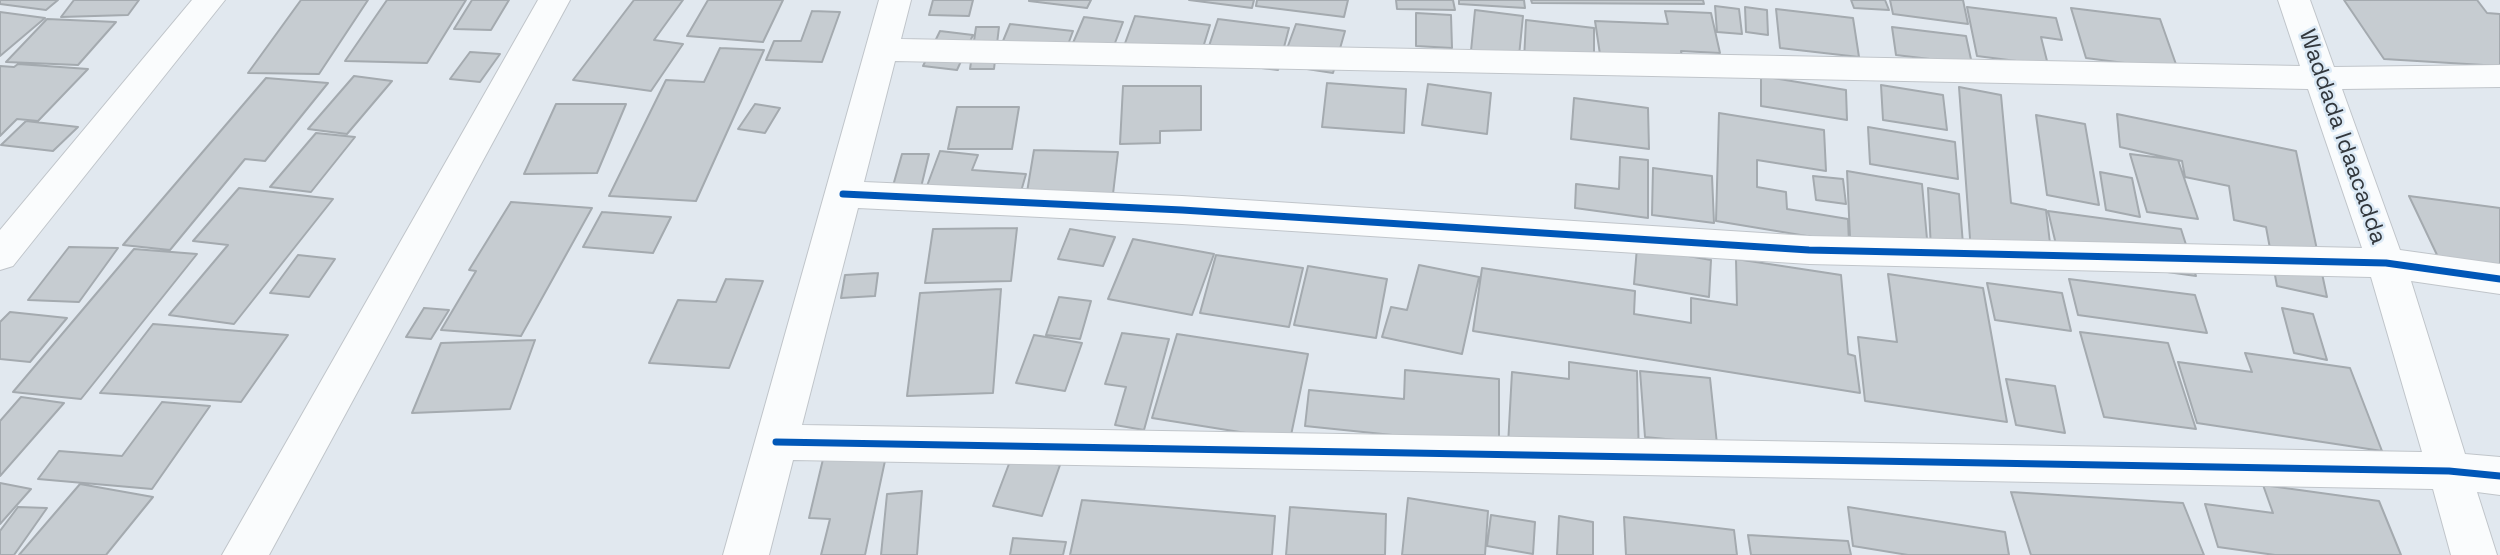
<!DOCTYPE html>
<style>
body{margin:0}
canvas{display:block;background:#e1e8ef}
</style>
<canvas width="2500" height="555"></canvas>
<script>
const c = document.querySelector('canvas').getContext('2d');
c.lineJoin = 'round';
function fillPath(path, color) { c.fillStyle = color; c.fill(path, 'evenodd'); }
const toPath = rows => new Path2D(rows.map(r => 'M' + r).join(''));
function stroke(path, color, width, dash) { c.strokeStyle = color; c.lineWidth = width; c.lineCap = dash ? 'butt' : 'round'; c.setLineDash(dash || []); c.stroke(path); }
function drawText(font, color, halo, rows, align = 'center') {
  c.font = font + ' "Space Grotesk",sans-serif'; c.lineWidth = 5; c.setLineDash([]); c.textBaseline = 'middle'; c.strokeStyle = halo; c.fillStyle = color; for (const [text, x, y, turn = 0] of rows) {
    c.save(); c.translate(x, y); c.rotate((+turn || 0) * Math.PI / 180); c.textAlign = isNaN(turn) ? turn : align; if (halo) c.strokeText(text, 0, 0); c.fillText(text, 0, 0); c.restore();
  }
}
const building = toPath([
 [0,0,58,0,46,10,0,4,0,0],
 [74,0,139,0,128,15,61,17,74,0],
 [301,0,368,0,319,74,248,73,301,0],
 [387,0,466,0,427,63,345,61,387,0],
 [472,0,509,0,491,30,454,29,472,0],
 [634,0,683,0,654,40,683,44,651,91,573,80,634,0],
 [708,0,783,0,763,42,687,36,708,0],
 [933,0,973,0,969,16,929,15,933,0],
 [1091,0,1087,8,1029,1,1029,0,1091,0],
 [1189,0,1254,0,1252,8,1189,0],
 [1257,0,1348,0,1344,17,1256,6,1257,0],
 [1396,0,1453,0,1455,10,1397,9,1396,0],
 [1459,0,1524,0,1525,8,1459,4,1459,0],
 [1531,0,1703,0,1704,4,1532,3,1531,0],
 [1851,0,1885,0,1889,10,1854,8,1851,0],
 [1890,0,1963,0,1968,24,1893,14,1890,0],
 [2344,0,2477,0,2487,13,2500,14,2500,66,2384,59,2344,0],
 [1715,6,1739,9,1742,34,1717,32,1715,6],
 [1745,7,1767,10,1768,35,1746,32,1745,7],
 [1967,7,2056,18,2062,40,2041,37,2048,65,1977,56,1967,7],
 [2071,8,2160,19,2178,70,2086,58,2071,8],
 [1776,9,1853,18,1859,57,1780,48,1776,9],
 [1475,10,1523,16,1518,66,1470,61,1475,10],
 [812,11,840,12,822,62,766,60,774,41,801,41,812,11],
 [1665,11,1711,13,1720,53,1681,51,1683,64,1601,61,1595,21,1668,24,1665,11],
 [0,12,45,18,0,56,0,12],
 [1416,13,1451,15,1452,48,1416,46,1416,13],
 [1135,16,1210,25,1197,67,1120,57,1135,16],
 [1084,17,1123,22,1110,56,1070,50,1084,17],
 [47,19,116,22,78,65,6,62,47,19],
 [1218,19,1289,28,1278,70,1204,61,1218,19],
 [1526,20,1594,28,1594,68,1524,60,1526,20],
 [1010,24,1073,31,1062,61,998,53,1010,24],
 [1296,24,1345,31,1333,73,1281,65,1296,24],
 [976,27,999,27,994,69,970,69,976,27],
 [1892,27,1966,36,1972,64,1896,55,1892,27],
 [940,31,973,35,957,70,923,66,940,31],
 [720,48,764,50,696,201,609,196,666,80,704,82,720,48],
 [470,52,500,54,480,82,450,79,470,52],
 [18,64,88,69,38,121,17,119,0,136,0,66,14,67,18,64],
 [354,76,392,81,347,134,308,129,354,76],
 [1761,76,1846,90,1847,120,1761,106,1761,76],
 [266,78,328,83,265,161,245,159,170,250,123,245,266,78],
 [1327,83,1406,89,1404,133,1322,127,1327,83],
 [1428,84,1491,93,1487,134,1422,125,1428,84],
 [1881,85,1943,95,1947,130,1883,120,1881,85],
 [1123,86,1201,86,1201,130,1160,131,1160,143,1120,144,1123,86],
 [1959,87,2001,95,2011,203,2046,210,2053,268,1971,252,1959,87],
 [1574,98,1648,108,1649,149,1571,139,1574,98],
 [556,104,626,104,597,173,524,174,556,104],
 [755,104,780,108,765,133,738,129,755,104],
 [957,107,1019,107,1012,149,948,149,957,107],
 [1719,113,1824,130,1826,171,1757,160,1757,187,1786,192,1787,209,1848,219,1849,243,1716,221,1719,113],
 [2117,114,2296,151,2327,297,2277,286,2266,227,2234,220,2229,186,2185,177,2182,161,2120,147,2117,114],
 [2036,115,2085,124,2099,205,2047,195,2036,115],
 [26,121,78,127,53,151,1,145,26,121],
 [1868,127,1955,142,1958,179,1870,164,1868,127],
 [316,133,355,137,311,192,270,187,316,133],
 [1034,150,1118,152,1113,194,1027,192,1034,150],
 [940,151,978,155,972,170,1026,174,1018,202,924,194,940,151],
 [902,154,929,154,918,200,889,200,902,154],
 [2130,154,2178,160,2198,219,2147,212,2130,154],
 [1620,157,1648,160,1648,218,1575,208,1576,184,1619,189,1620,157],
 [1653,168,1712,176,1714,223,1652,215,1653,168],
 [1847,171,1922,184,1928,250,1850,237,1847,171],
 [2100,172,2132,178,2140,217,2106,210,2100,172],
 [1813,176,1843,179,1846,204,1816,200,1813,176],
 [239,188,333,199,234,324,169,315,228,245,193,241,239,188],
 [1928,188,1959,194,1964,257,1931,250,1928,188],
 [2409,196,2500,208,2500,265,2438,257,2409,196],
 [511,202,592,208,521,336,441,330,476,271,469,270,511,202],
 [2048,211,2181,229,2196,276,2059,257,2048,211],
 [602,212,671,217,653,253,583,247,602,212],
 [1017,228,1011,281,925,283,933,229,1017,228],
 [1070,229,1115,237,1103,266,1058,259,1070,229],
 [1133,239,1214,254,1192,315,1108,299,1133,239],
 [69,247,118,248,79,302,28,300,69,247],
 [1637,247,1711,260,1709,297,1634,284,1637,247],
 [134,249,197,254,81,399,13,392,134,249],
 [298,255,335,259,309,297,270,293,298,255],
 [1216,255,1303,268,1289,327,1200,313,1216,255],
 [1736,259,1841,275,1848,354,1855,356,1860,393,1473,331,1482,268,1635,291,1634,314,1691,323,1691,298,1737,305,1736,259],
 [1419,265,1479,277,1462,354,1382,337,1391,307,1407,310,1419,265],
 [1308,266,1387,279,1376,338,1294,325,1308,266],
 [878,273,875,296,841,298,845,275,878,273],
 [1888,274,1983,288,2007,422,1865,401,1858,337,1897,342,1888,274],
 [726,279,763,281,729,368,649,363,678,300,716,302,726,279],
 [2069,279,2195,295,2207,333,2078,315,2069,279],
 [1987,283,2062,293,2071,331,1995,320,1987,283],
 [1001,289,993,393,907,396,920,293,1001,289],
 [1059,297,1091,301,1080,339,1046,335,1059,297],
 [424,308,449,310,431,339,406,337,424,308],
 [2282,308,2313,314,2327,360,2294,353,2282,308],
 [10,312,67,318,30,362,0,359,0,322,10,312],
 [153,324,288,335,241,402,100,393,153,324],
 [2080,332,2168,343,2196,429,2104,417,2080,332],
 [1122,333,1169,339,1144,430,1115,425,1126,387,1105,384,1122,333],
 [1177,334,1308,354,1290,440,1152,418,1177,334],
 [1034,335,1082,343,1065,391,1016,383,1034,335],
 [535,340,510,409,412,413,441,343,535,340],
 [2245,353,2350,368,2382,451,2197,423,2178,362,2252,372,2245,353],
 [1569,362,1637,371,1639,462,1508,445,1512,372,1569,379,1569,362],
 [1405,370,1499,379,1499,446,1305,426,1309,390,1404,399,1405,370],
 [1640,371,1710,378,1717,444,1645,437,1640,371],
 [2006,379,2055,386,2065,433,2016,425,2006,379],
 [21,397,64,403,0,476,0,421,21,397],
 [162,402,210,406,152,489,38,479,59,451,122,456,162,402],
 [824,455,886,456,865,555,821,555,830,519,809,518,824,455],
 [1012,456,1060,465,1042,516,993,506,1012,456],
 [0,483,31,489,0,524,0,483],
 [80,484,153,497,106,555,19,555,80,484],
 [2263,485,2379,501,2401,555,2275,555,2218,547,2205,504,2273,513,2263,485],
 [922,491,917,555,881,555,887,494,922,491],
 [2011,492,2183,503,2204,555,2031,555,2011,492],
 [1408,498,1488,511,1485,555,1402,555,1408,498],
 [1082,500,1275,516,1272,555,1070,555,1082,500],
 [18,507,47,508,14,555,0,555,0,531,18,507],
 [1290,507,1386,514,1385,555,1286,555,1290,507],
 [1848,507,2005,532,2009,555,1908,555,1853,546,1848,507],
 [1491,515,1535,522,1533,554,1487,546,1491,515],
 [1559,516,1593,522,1593,555,1557,555,1559,516],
 [1624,517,1734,530,1737,555,1626,555,1624,517],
 [1748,535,1848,541,1851,555,1751,555,1748,535],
 [1013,538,1066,542,1063,555,1010,555,1013,538]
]);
fillPath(building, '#c6ccd1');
stroke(building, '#a4aaaf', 2);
const minor = toPath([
 [192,0,225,0,13,266,0,270,0,230,192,0],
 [538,0,570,0,269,555,222,555,538,0],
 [879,0,911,0,901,39,2300,66,2278,0,2310,0,2334,67,2500,65,2500,87,2342,89,2400,250,2500,264,2500,294,2411,281,2465,454,2500,457,2500,495,2477,492,2497,555,2451,555,2433,489,793,460,769,555,723,555,879,0],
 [895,61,2308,89,2362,248,1809,236,1182,196,864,182,895,61],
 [858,208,1182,224,1809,264,2371,277,2422,452,802,425,858,208]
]);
stroke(minor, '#c0c5ca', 2);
fillPath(minor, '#fafcfd');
stroke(toPath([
 [843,194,1182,210,1809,250,2386,263,2500,279],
 [776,442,2449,471,2500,476]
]), '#0057b8', 7);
drawText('23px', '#32373c', '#dbe9f5', [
 ["Waddada Idaacadda",2342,137,71]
]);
</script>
